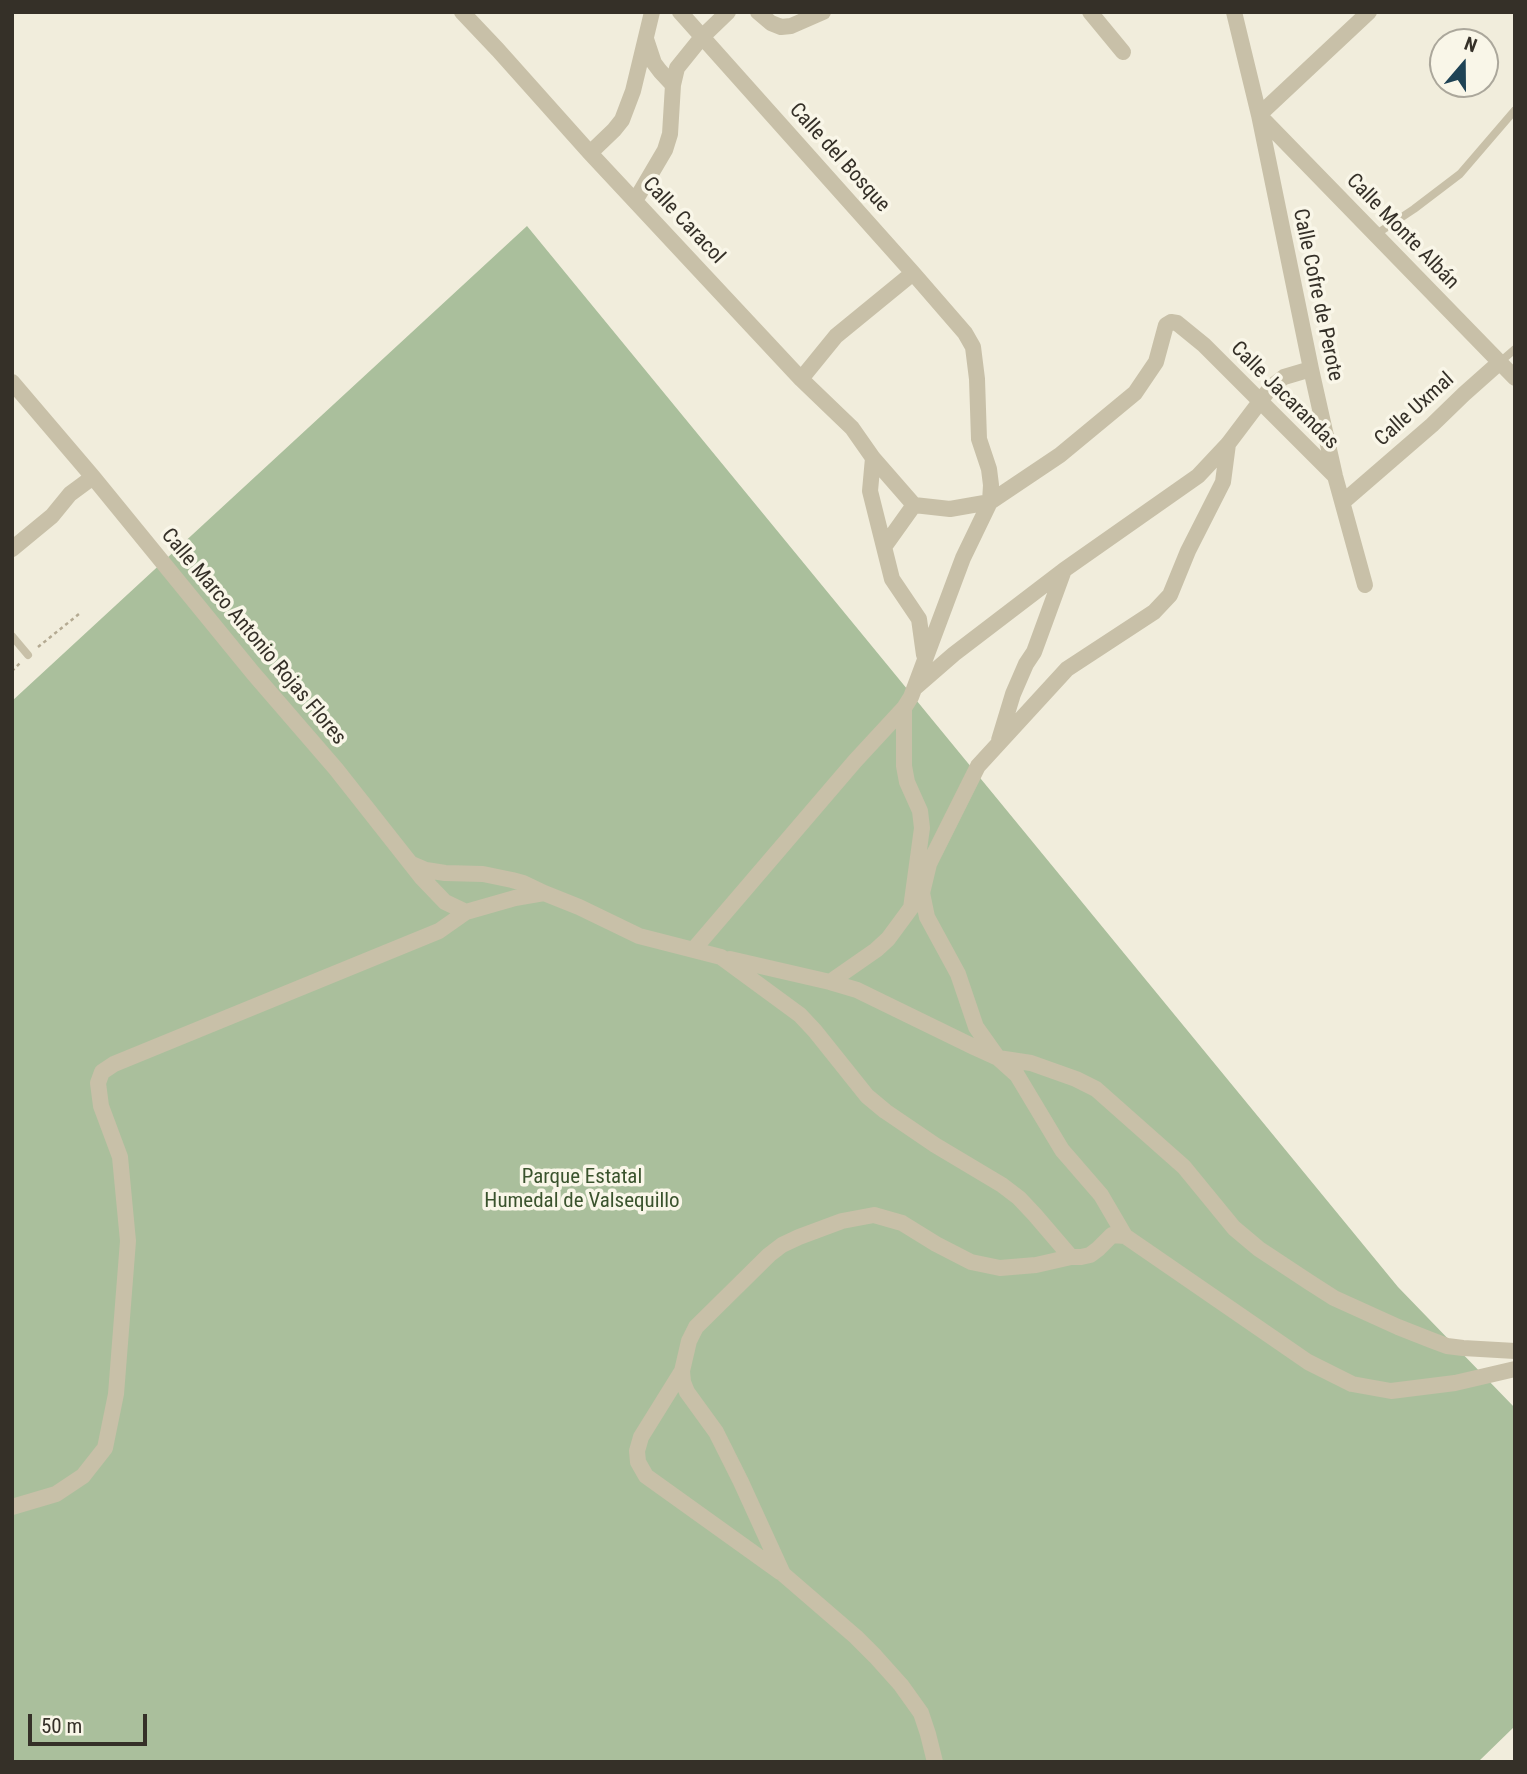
<!DOCTYPE html>
<meta charset="utf-8">
<style>
body{margin:0}
#map{position:relative;width:1527px;height:1774px;overflow:hidden;background:#f1eddc;font-family:"Roboto Condensed",sans-serif}
canvas{display:block}
.frame{position:absolute;inset:0;border:14px solid #353028;pointer-events:none}
.north{position:absolute;left:1429px;top:28px;width:70px;height:70px;box-sizing:border-box;background:#f9f6e8;border:2px solid #aba79b;border-radius:50%;rotate:20deg;font-size:19px;font-weight:700;line-height:28px;text-align:center;color:#353028}
.north::after{content:'';display:block;margin:auto;width:24px;height:32px;background:#1f4355;clip-path:polygon(50% 0,100% 100%,50% 72%,0 100%)}
.scale{position:absolute;left:28px;top:1714px;width:119px;height:32px;box-sizing:border-box;border:4px solid #353028;border-top:0;padding-left:9px;font-size:21px;line-height:24px;white-space:nowrap;color:#353028;-webkit-text-stroke:5px #f9f6e8;paint-order:stroke}
</style>
<div id="map">
<canvas width="1527" height="1774"></canvas>
<div class="frame"></div>
<div class="north">N</div>
<div class="scale">50 m</div>
</div>
<script>
const c = document.querySelector('canvas').getContext('2d');
c.lineJoin = 'round';
function fillPath(path, color) { c.fillStyle = color; c.fill(path, 'evenodd'); }
const toPath = rows => new Path2D(rows.map(r => 'M' + r).join(''));
function stroke(path, color, width, dash) { c.strokeStyle = color; c.lineWidth = width; c.lineCap = dash ? 'butt' : 'round'; c.setLineDash(dash || []); c.stroke(path); }
function drawText(font, color, halo, rows, align = 'center') {
  c.font = font + ' "Roboto Condensed",sans-serif'; c.lineWidth = 7; c.setLineDash([]); c.textBaseline = 'middle'; c.strokeStyle = halo; c.fillStyle = color; for (const [text, x, y, turn = 0] of rows) {
    c.save(); c.translate(x, y); c.rotate((+turn || 0) * Math.PI / 180); c.textAlign = isNaN(turn) ? turn : align; if (halo) c.strokeText(text, 0, 0); c.fillText(text, 0, 0); c.restore();
  }
}
fillPath(toPath([
 [527,226,1398,1287,1515,1408,1515,1726,1478,1762,12,1762,12,701]
]), '#aabf9c');
stroke(toPath([
 [38,647,79,614],
 [12,671,20,663]
]), '#b4aa92', 2.5, [3.5, 3.5]);
stroke(toPath([
 [1375,235,1414,209,1460,174,1515,110],
 [1500,362,1515,349],
 [12,636,28,655]
]), '#c8c0a8', 8);
stroke(toPath([
 [462,12,498,50,590,153,759,334,801,379,852,428,873,458,914,505,950,509,990,502,1060,455,1135,393,1156,362,1166,325,1171,322,1177,323,1204,345,1335,476],
 [680,12,913,273,965,333,973,347,977,379,979,439,989,469,991,485,990,502,963,558,911,697,904,708,855,761,694,949],
 [758,12,771,23,781,27,791,26,823,12],
 [1090,12,1123,52],
 [1234,12,1259,115,1311,369,1335,476,1365,585],
 [1369,12,1259,115,1515,378],
 [646,39,654,63,660,71,673,85],
 [590,153,614,130,622,120,633,91,652,12],
 [635,201,665,150,670,134,673,85,677,68,702,37,728,12],
 [801,379,836,336,913,273],
 [12,382,93,477,253,673,336,769,422,878,445,902,466,912],
 [873,458,870,491,892,579,919,619,924,655],
 [1343,502,1432,425,1464,394,1500,362],
 [884,547,914,505],
 [12,549,52,516,70,494,93,477],
 [916,687,954,654,1064,570,1198,476,1228,444,1271,387,1284,377,1311,369],
 [904,708,904,766,907,782,920,811,922,828,911,908],
 [999,740,1013,694,1026,664,1034,652,1064,570],
 [412,864,426,870,445,873,483,874,512,880,523,883,544,893],
 [730,959,830,982,857,990,976,1048,998,1058,1031,1063,1076,1079,1096,1089,1184,1167,1234,1228,1259,1249,1309,1282,1334,1298,1398,1327,1431,1340,1447,1346,1463,1348,1515,1351],
 [830,982,876,950,888,939,916,901],
 [1125,1236,1101,1195,1062,1150,1017,1075,998,1058,976,1027,958,974,927,917,922,893,929,864,978,766,1067,669,1154,612,1170,595,1188,551,1223,482,1228,444],
 [682,1371,641,1437,637,1451,638,1462,646,1476,780,1572],
 [12,1507,56,1494,83,1476,105,1448,116,1394,128,1241,120,1157,101,1106,98,1083,102,1072,114,1064,439,931,466,912,515,898,544,893,579,907,639,936,721,957,800,1015,815,1031,867,1096,885,1111,935,1145,1002,1185,1019,1198,1035,1215,1071,1257],
 [935,1762,928,1734,921,1713,901,1685,875,1656,856,1637,783,1574,741,1482,716,1432,687,1392,683,1382,682,1371,689,1341,696,1327,769,1255,782,1245,799,1237,842,1221,874,1215,902,1223,936,1244,971,1262,1000,1268,1036,1265,1071,1257,1081,1257,1090,1255,1098,1249,1112,1235,1125,1236,1308,1362,1352,1384,1391,1391,1455,1383,1515,1369]
]), '#c8c0a8', 16);
drawText('21px', '#353028', '#f9f6e8', [
 ["Calle del Bosque",839,158,48],
 ["Calle Caracol",683,221,47],
 ["Calle Monte Albán",1402,232,46],
 ["Calle Cofre de Perote",1317,295,78],
 ["Calle Jacarandas",1284,396,45],
 ["Calle Uxmal",1415,410,-42],
 ["Calle Marco Antonio Rojas Flores",253,637,50]
]);
drawText('21px', '#3a532d', '#f9f6e8', [
 ["Parque Estatal",582,1178],
 ["Humedal de Valsequillo",582,1202]
]);
</script>
